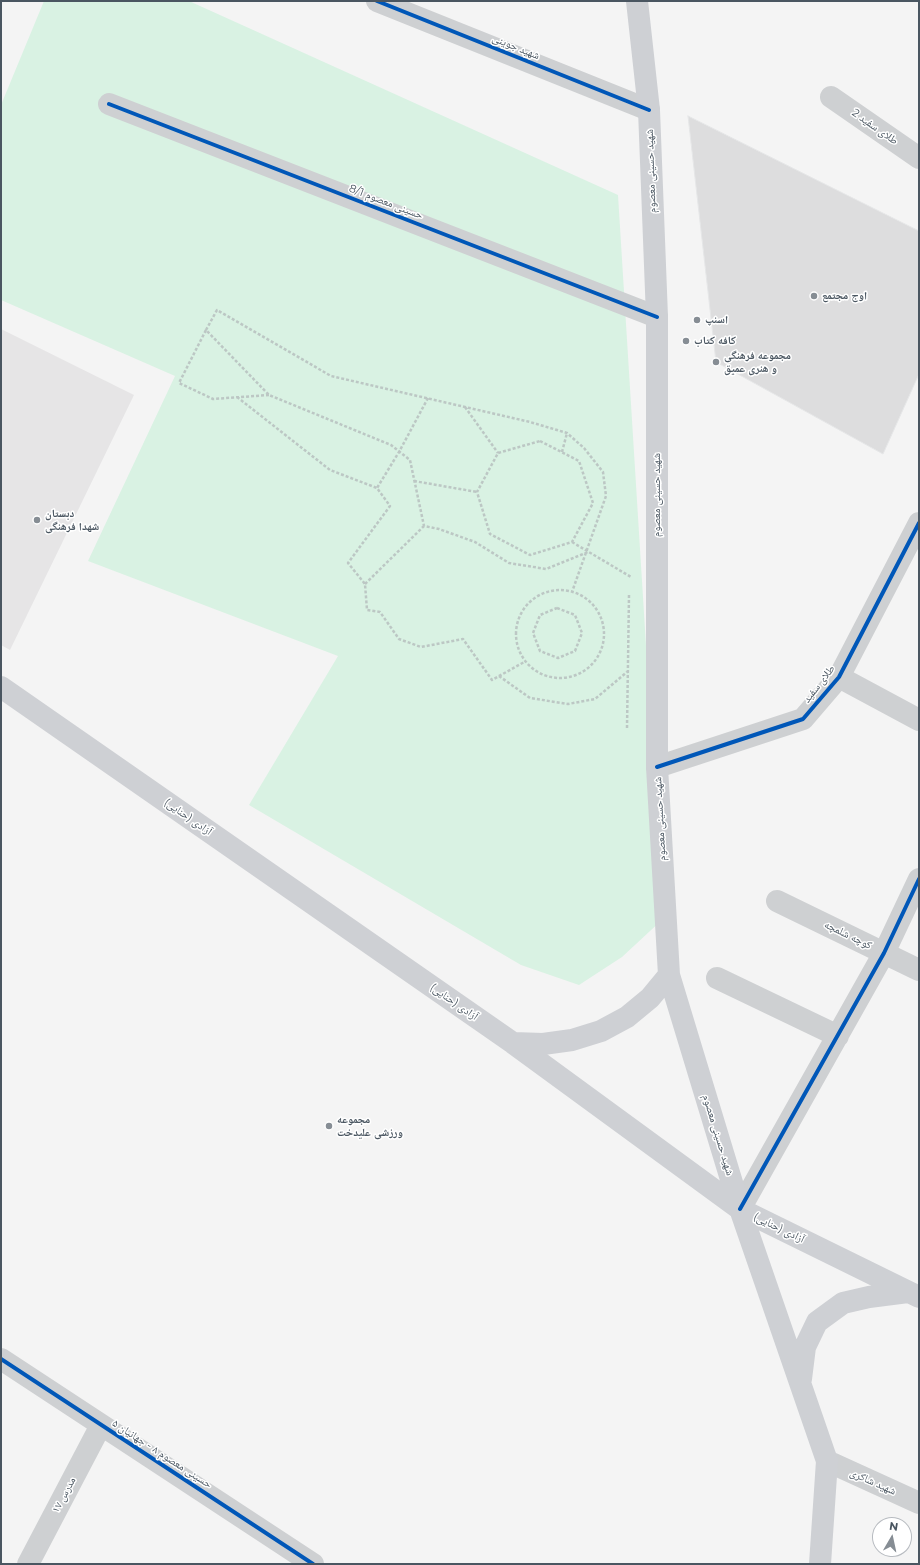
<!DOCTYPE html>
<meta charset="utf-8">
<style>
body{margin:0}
#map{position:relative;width:920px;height:1565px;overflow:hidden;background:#f4f4f4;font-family:Montserrat,sans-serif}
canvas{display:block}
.frame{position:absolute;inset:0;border:2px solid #4a5661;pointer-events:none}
.north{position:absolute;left:872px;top:1517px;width:40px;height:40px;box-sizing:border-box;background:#fff;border:1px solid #b7bbc0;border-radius:50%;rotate:9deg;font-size:11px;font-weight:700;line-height:16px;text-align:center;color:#4a5661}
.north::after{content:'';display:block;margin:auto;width:14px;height:18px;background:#868d94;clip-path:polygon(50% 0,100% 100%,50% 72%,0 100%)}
</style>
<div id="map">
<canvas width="920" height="1565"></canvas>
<div class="frame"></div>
<div class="north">N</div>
</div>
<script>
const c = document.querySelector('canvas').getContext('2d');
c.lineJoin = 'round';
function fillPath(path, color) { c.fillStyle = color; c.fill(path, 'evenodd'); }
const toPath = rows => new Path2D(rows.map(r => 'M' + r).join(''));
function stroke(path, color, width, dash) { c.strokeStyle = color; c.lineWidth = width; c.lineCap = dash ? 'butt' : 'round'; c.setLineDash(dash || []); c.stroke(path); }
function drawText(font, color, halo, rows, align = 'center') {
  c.font = font + ' Montserrat,"Noto Naskh Arabic",sans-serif'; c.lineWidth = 3; c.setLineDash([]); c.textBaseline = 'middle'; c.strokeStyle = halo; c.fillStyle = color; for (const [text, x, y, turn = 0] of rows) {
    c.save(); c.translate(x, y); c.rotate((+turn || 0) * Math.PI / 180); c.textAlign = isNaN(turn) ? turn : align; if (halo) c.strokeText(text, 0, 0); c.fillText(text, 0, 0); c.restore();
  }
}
fillPath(toPath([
 [1,329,134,395,10,650,1,645]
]), '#e6e5e6');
fillPath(toPath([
 [44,1,189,1,618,195,663,919,622,957,579,985,521,965,249,805,338,656,88,561,175,376,1,300,1,105]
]), '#d9f2e3');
const building = toPath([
 [688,116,919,231,919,374,883,454,716,362,688,116]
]);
fillPath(building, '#ddddde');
stroke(building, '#e5e6e7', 1);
stroke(toPath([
 [206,330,217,310,331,376,530,422,567,433,584,448,603,472,606,496,572,592],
 [269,395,213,399,179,383,206,330,269,395,391,445,410,460,424,526,439,529,475,542,509,563,546,569,588,552],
 [237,397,330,470,377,488],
 [428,398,399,452,377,488,390,506,348,563,365,584,367,610,380,612,399,639,421,647,463,639,492,680,526,661],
 [465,407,498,453],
 [540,441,579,461,593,503,572,542,530,555,490,534,477,492,498,453,540,441],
 [562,452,567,433],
 [414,481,477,492],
 [572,542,631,577],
 [365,584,424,526],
 '516 634a44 44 0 1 1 88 0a44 44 0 1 1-88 0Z',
 [557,608,575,615,582,633,575,651,558,658,540,651,533,633,540,615,557,608],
 [499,676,530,698,568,704,595,699,627,672],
 [627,728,629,595]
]), '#bcc7c4', 2.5, [3, 2]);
stroke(toPath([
 [377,1,649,110],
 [831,97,919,158],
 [109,104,657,317],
 [839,677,919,720],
 [657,767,803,719,839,677,919,523],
 [777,901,919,970],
 [717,978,838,1036],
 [740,1209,884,953,919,879],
 [1,1359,313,1564],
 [827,1461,919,1503],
 [28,1564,101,1425]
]), '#ced0d2', 22);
stroke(toPath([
 [637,1,649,110,657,317,657,767,669,975,740,1209,827,1461,820,1564],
 [1,687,513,1043,740,1209,919,1297],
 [513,1043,543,1044,572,1040,601,1031,627,1017,650,998,669,975],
 [801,1379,805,1347,817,1322,843,1303,869,1297,908,1292]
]), '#ced0d4', 22);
stroke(toPath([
 [377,1,649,110],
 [109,104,657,317],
 [657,767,803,719,839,677,919,523],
 [740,1209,884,953,919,879],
 [1,1359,313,1564]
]), '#0057b8', 4);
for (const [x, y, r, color] of [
 [814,296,4,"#868d94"],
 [697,320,4,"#868d94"],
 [686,341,4,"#868d94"],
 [716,362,4,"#868d94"],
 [37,520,4,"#868d94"],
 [329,1126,4,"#868d94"]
]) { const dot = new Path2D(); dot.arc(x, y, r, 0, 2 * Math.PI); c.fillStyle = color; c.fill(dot); stroke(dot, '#fff', 1.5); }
drawText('11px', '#4a5661', '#fff', [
 ["شهید جوینی",516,47,22],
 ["طلای سفید 2",875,127,35],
 ["شهید حسینی معصوم",651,171,-92],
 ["حسینی معصوم 8/1",386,202,21],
 ["شهید حسینی معصوم",657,495,-90],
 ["طلای سفید",819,684,-52],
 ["آزادی (حنایی)",188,817,35],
 ["شهید حسینی معصوم",660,819,-93],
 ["کوچه شلمچه",848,935,26],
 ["آزادی (حنایی)",454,1002,35],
 ["شهید حسینی معصوم",718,1135,73],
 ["آزادی (حنایی)",779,1228,26],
 ["حسینی معصوم ۸ - جهانیان ۵",162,1454,33],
 ["شهید شاکری",873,1482,24],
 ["مدرس ۱۷",64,1495,-62]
]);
drawText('bold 11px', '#4a5661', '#fff', [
 ["اوج مجتمع",822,296],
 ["اسنپ",705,320],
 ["کافه کتاب",694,341],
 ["مجموعه فرهنگی",724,356],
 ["و هنری عمیق",724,369],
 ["دبستان",45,514],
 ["شهدا فرهنگی",45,527],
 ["مجموعه",337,1120],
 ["ورزشی علیدخت",337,1133]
], 'left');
</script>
